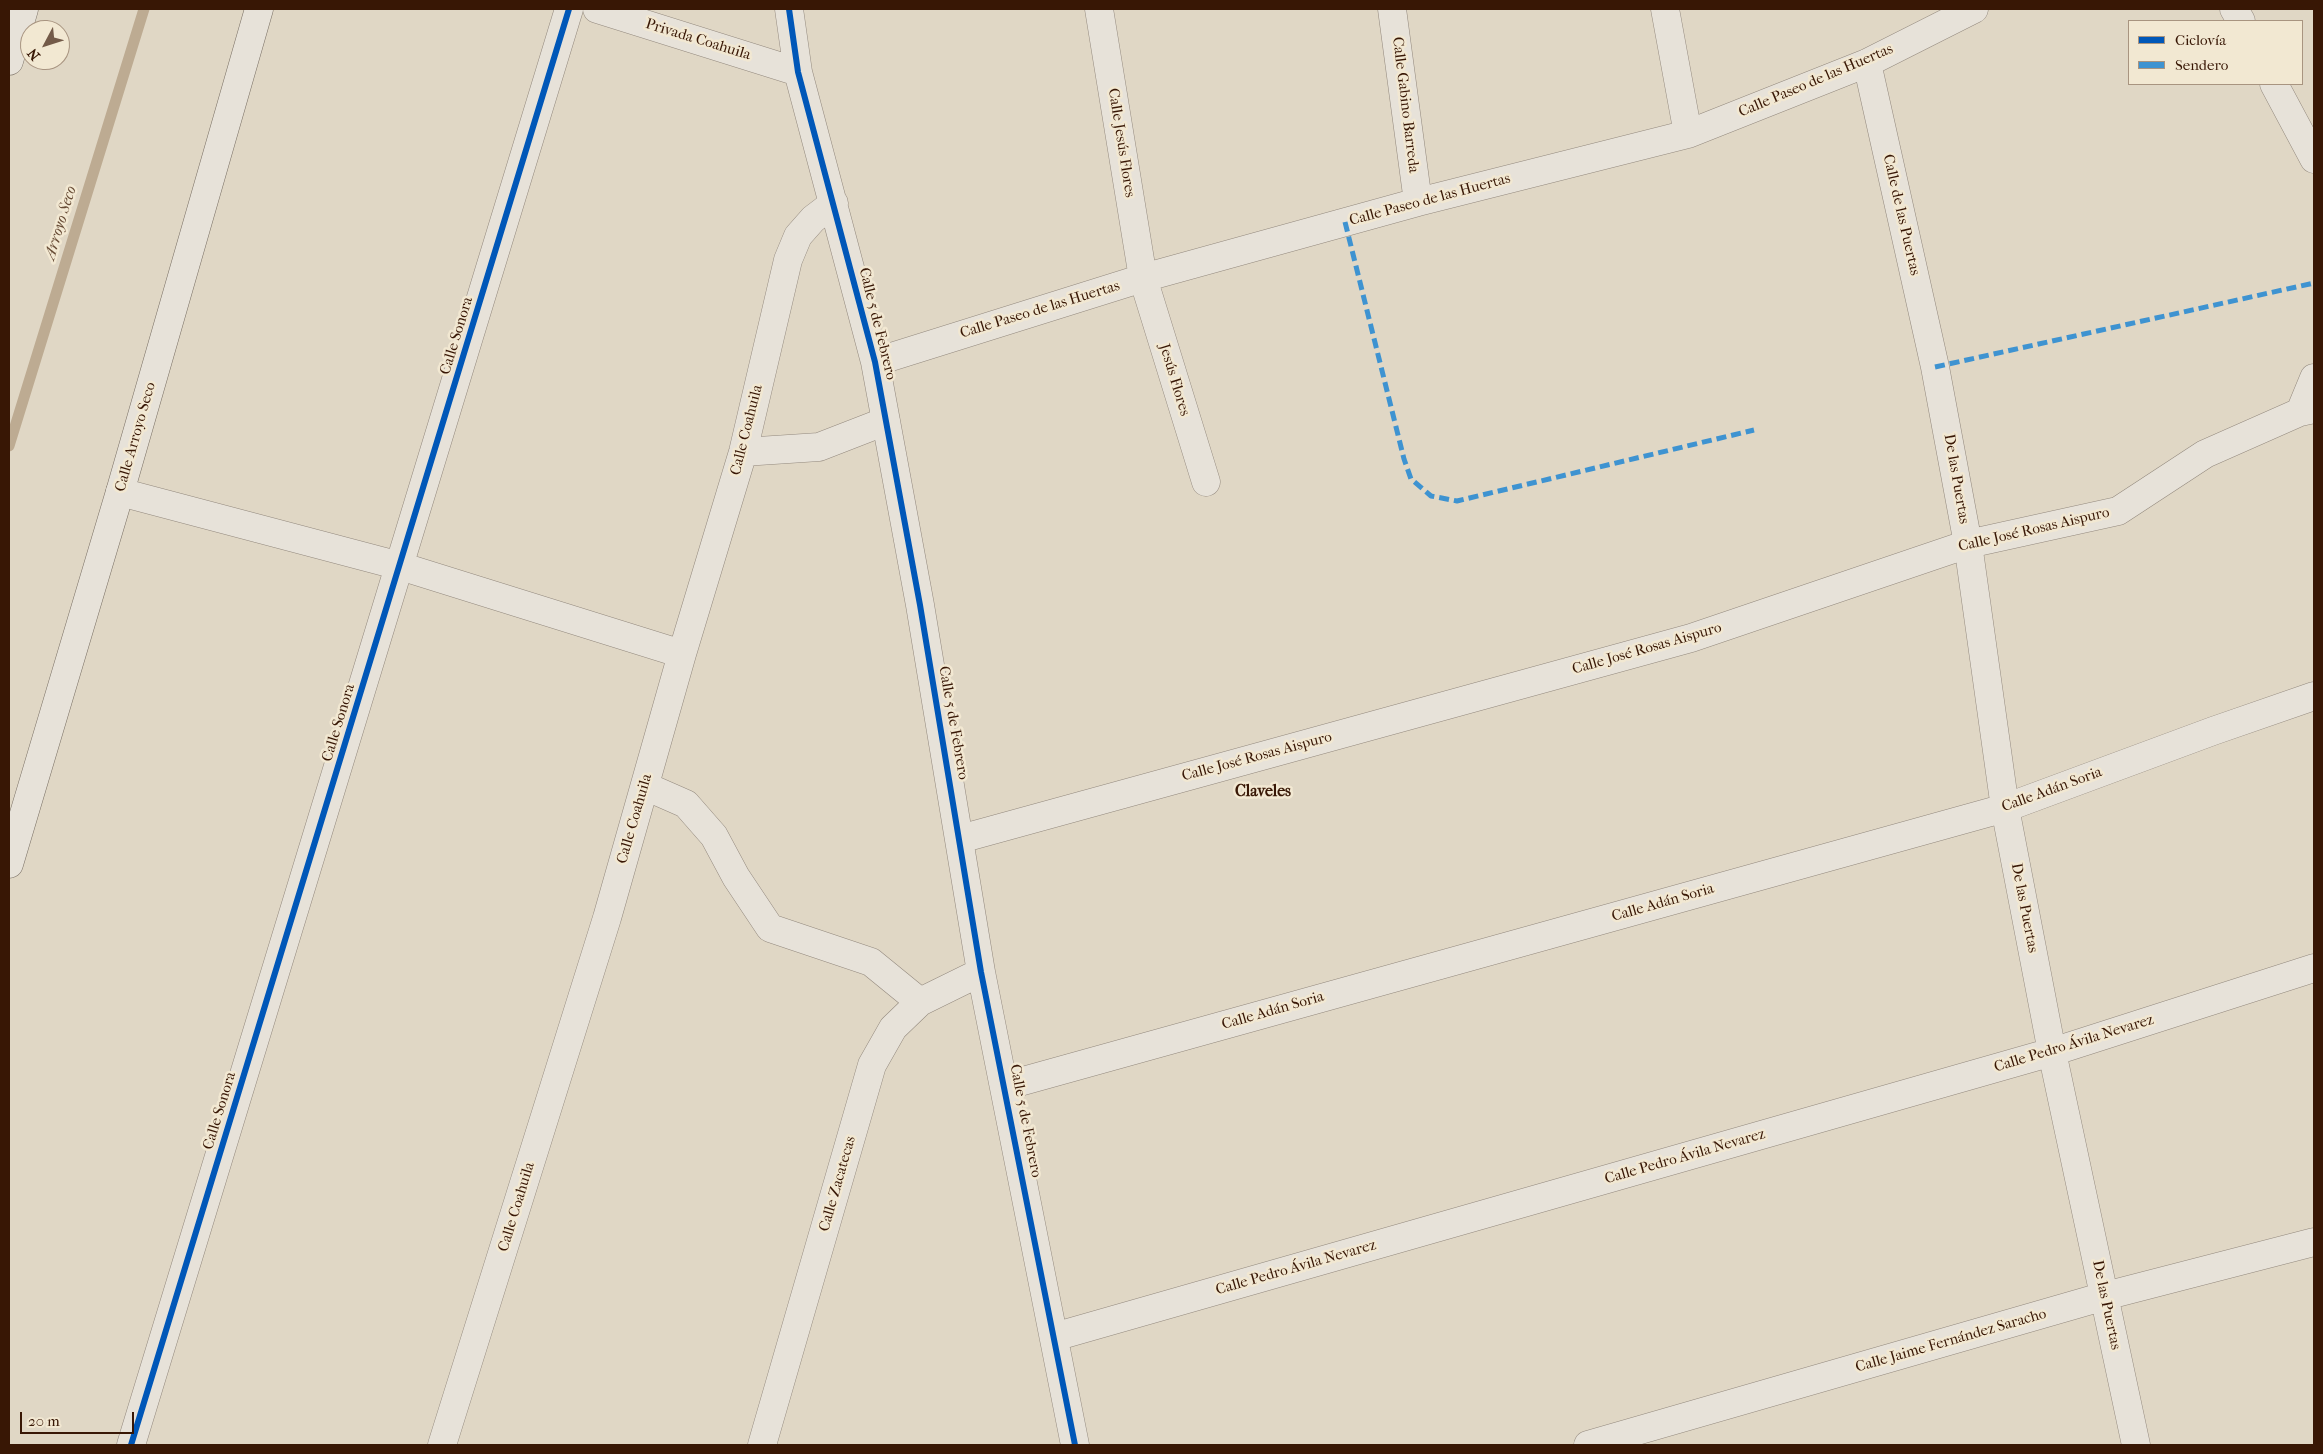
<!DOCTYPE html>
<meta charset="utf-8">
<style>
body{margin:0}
#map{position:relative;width:2323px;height:1454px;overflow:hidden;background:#e0d7c5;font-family:"IM FELL French Canon",serif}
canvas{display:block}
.frame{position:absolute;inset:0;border:10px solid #381705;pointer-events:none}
.legend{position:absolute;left:2128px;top:20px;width:175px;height:65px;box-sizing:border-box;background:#f2e8d2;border:1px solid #a89480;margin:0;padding:6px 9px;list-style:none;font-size:15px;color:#381705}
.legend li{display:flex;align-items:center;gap:10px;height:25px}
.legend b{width:25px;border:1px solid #a89480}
.north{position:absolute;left:20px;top:20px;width:50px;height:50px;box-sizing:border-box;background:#f2e8d2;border:1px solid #a89480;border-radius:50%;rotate:230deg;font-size:14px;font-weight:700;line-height:20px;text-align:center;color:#381705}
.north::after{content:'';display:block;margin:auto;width:18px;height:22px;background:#735a48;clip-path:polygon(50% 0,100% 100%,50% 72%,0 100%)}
.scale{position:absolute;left:20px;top:1412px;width:114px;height:22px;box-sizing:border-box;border:2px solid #381705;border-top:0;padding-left:6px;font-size:15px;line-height:18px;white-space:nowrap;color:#381705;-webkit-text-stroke:4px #f2e8d2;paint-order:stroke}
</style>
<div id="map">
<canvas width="2323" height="1454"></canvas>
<div class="frame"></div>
<ul class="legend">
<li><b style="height:6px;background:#0057b8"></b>Ciclovía</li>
<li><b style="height:6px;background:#3e93d1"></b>Sendero</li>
</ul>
<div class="north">N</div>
<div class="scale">20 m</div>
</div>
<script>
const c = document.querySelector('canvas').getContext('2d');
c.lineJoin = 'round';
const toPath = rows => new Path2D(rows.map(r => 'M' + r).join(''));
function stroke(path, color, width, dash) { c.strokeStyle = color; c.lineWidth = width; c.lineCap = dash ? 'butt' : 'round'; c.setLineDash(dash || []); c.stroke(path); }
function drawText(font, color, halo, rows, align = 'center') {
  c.font = font + ' "IM FELL French Canon",serif'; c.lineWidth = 5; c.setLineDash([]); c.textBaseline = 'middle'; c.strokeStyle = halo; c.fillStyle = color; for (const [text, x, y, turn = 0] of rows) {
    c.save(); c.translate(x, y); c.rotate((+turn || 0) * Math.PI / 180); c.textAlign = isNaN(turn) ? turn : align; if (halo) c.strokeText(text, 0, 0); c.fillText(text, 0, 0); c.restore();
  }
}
stroke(toPath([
 [9,446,144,9]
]), '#bdab92', 11);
const street = toPath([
 [597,9,798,72],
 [789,9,798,72,875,362,920,605,981,972,1075,1445],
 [1099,9,1143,278,1206,482],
 [1392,9,1418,202],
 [1665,9,1688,134],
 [2234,9,2241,21],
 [1867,63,1935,367,1968,544,2005,808,2052,1052,2136,1445],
 [2274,84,2314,159],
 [875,362,1143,278,1418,202,1688,134,1867,63,1974,9],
 [2300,412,2314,378],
 [743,452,819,447,886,421],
 [120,492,400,566,682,654],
 [645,786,686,804,714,836,736,877,770,928,871,962,920,1002],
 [960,839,1691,638,1968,544,2118,511,2205,454,2300,412,2314,409],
 [1005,1086,2005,808,2213,731,2314,696],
 [1054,1337,2052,1052,2314,968],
 [131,1445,569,9],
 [442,1445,607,918,682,654,743,452,788,260,798,236,813,219,834,203],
 [762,1445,872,1065,893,1028,920,1002,981,972],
 [1588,1445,2105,1296,2314,1242]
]);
const secondary = toPath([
 [9,61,24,9],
 [9,864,120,492,259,9]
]);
stroke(street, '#93897e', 29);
stroke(secondary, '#7a7065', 29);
stroke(street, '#e7e2d9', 28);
stroke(secondary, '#e7e2d9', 28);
stroke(toPath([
 [1345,222,1404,459,1411,479,1431,496,1457,501,1754,430],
 [1935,367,2314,283]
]), '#3e93d1', 5, [10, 5]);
stroke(toPath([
 [789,9,798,72,875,362,920,605,981,972,1075,1445],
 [131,1445,569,9]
]), '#0057b8', 6);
drawText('15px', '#381705', '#f2e8d2', [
 ["Privada Coahuila",698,40,17],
 ["Calle Paseo de las Huertas",1816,81,-23],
 ["Calle Gabino Barreda",1405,105,83],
 ["Calle Jesús Flores",1121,143,81],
 ["Calle Paseo de las Huertas",1430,200,-15],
 ["Calle de las Puertas",1901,215,77],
 ["Calle Paseo de las Huertas",1040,310,-17],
 ["Calle 5 de Febrero",877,324,76],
 ["Calle Sonora",457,336,-73],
 ["Jesús Flores",1174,380,73],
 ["Calle Coahuila",747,430,-76],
 ["Calle Arroyo Seco",136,437,-74],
 ["De las Puertas",1956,479,80],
 ["Calle José Rosas Aispuro",2034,530,-13],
 ["Calle José Rosas Aispuro",1647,649,-16],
 ["Calle Sonora",339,723,-73],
 ["Calle 5 de Febrero",953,723,80],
 ["Calle José Rosas Aispuro",1257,757,-15],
 ["Calle Adán Soria",2052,790,-20],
 ["Calle Coahuila",635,819,-74],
 ["Calle Adán Soria",1663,903,-16],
 ["De las Puertas",2024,908,79],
 ["Calle Adán Soria",1273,1011,-16],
 ["Calle Pedro Ávila Nevarez",2074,1044,-17],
 ["Calle Sonora",220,1111,-73],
 ["Calle 5 de Febrero",1025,1121,79],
 ["Calle Pedro Ávila Nevarez",1685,1157,-16],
 ["Calle Zacatecas",838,1184,-74],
 ["Calle Coahuila",517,1207,-73],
 ["Calle Pedro Ávila Nevarez",1296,1268,-16],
 ["De las Puertas",2106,1305,78],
 ["Calle Jaime Fernández Saracho",1951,1341,-16]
]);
drawText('italic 16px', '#674b35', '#f2e8d2', [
 ["Arroyo Seco",61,223,-73]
]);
drawText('bold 16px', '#381705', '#f2e8d2', [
 ["Claveles",1263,792]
]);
</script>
